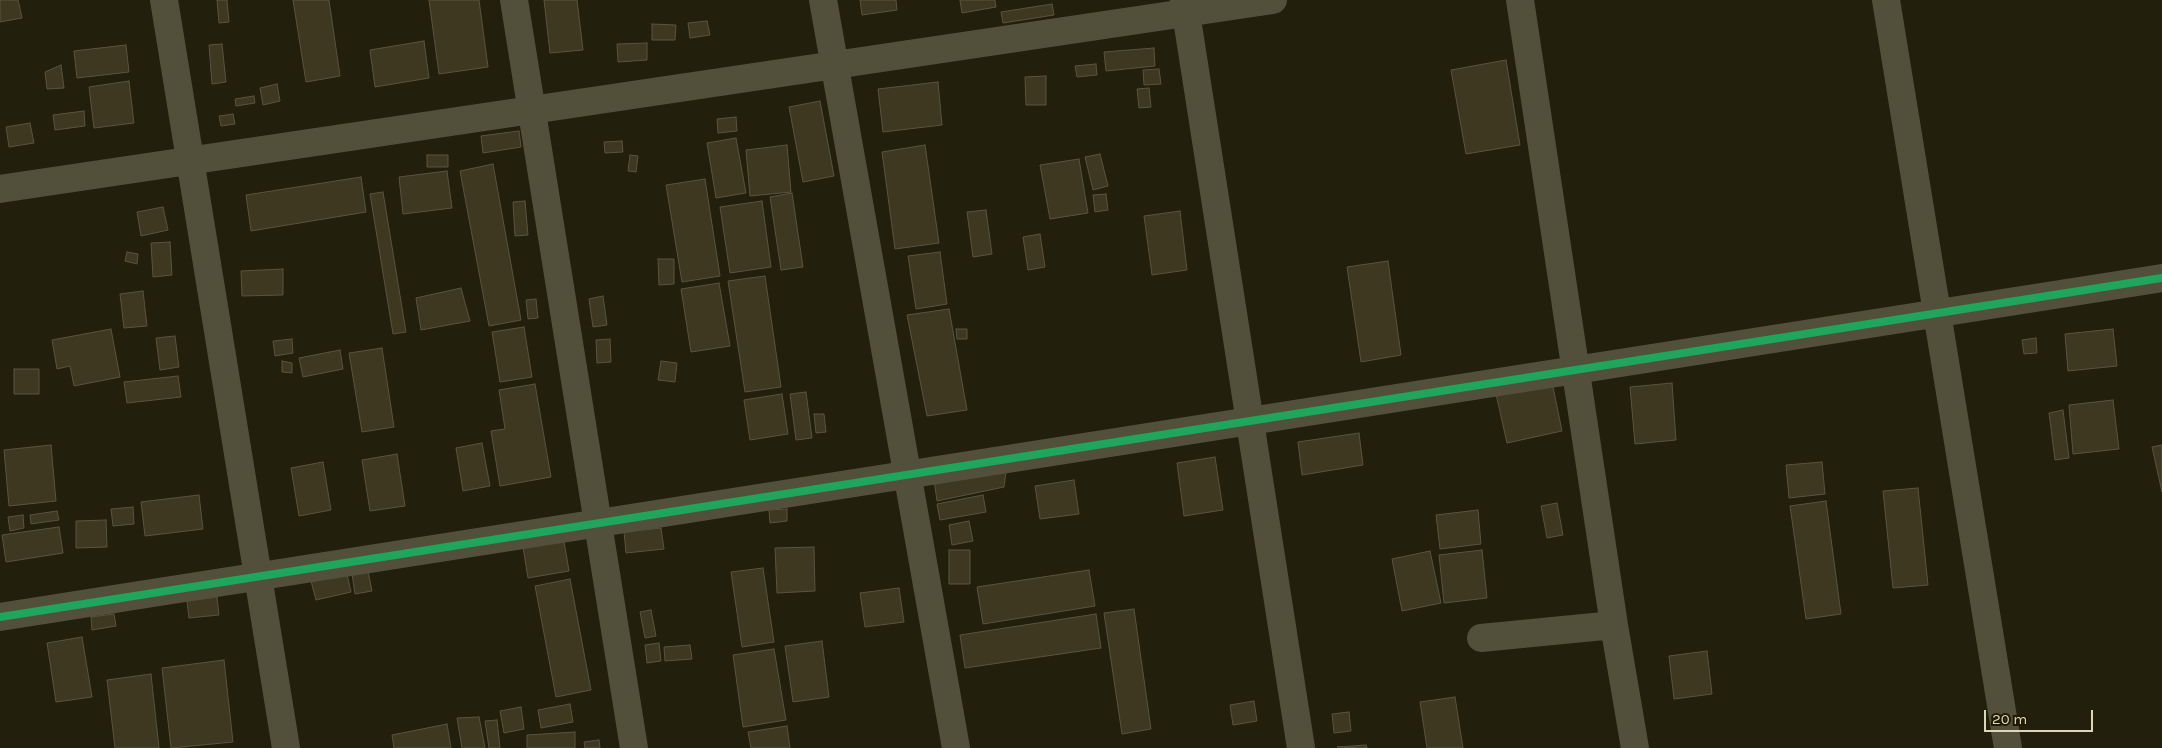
<!DOCTYPE html>
<style>
body{margin:0}
#map{position:relative;width:2162px;height:748px;overflow:hidden;background:#221f0c;font-family:Karla,sans-serif}
canvas{display:block}
.scale{position:absolute;left:1984px;top:710px;width:109px;height:22px;box-sizing:border-box;border:2px solid #dad6b8;border-top:0;padding-left:6px;font-size:15px;line-height:18px;white-space:nowrap;color:#dad6b8;-webkit-text-stroke:4px #201b00;paint-order:stroke}
</style>
<div id="map">
<canvas width="2162" height="748"></canvas>
<div class="scale">20 m</div>
</div>
<script>
const c = document.querySelector('canvas').getContext('2d');
c.lineJoin = 'round';
function fillPath(path, color) { c.fillStyle = color; c.fill(path, 'evenodd'); }
const toPath = rows => new Path2D(rows.map(r => 'M' + r).join(''));
function stroke(path, color, width, dash) { c.strokeStyle = color; c.lineWidth = width; c.lineCap = dash ? 'butt' : 'round'; c.setLineDash(dash || []); c.stroke(path); }
const building = toPath([
 [0,0,18,0,22,18,0,22,0,0],
 [217,0,227,0,229,22,219,23,217,0],
 [293,0,329,0,340,76,306,82,293,0],
 [429,0,479,0,488,67,439,74,429,0],
 [544,0,577,0,583,50,550,53,544,0],
 [860,0,896,0,897,10,862,15,860,0],
 [960,0,995,0,996,7,962,13,960,0],
 [1052,4,1054,15,1003,23,1001,12,1052,4],
 [707,21,710,35,690,38,688,23,707,21],
 [652,24,676,25,675,40,652,40,652,24],
 [424,41,429,78,375,87,370,50,424,41],
 [647,43,647,60,618,62,617,44,647,43],
 [222,44,226,82,212,84,209,45,222,44],
 [126,45,129,72,77,78,74,51,126,45],
 [1154,48,1155,66,1106,71,1104,52,1154,48],
 [1506,60,1520,145,1466,154,1451,70,1506,60],
 [1096,64,1097,75,1077,77,1075,66,1096,64],
 [61,65,64,88,47,89,45,72,61,65],
 [1159,69,1161,84,1144,85,1143,70,1159,69],
 [1046,76,1046,105,1026,105,1025,77,1046,76],
 [129,81,134,123,94,128,89,87,129,81],
 [938,82,942,125,883,132,878,89,938,82],
 [277,84,280,101,263,105,260,88,277,84],
 [1149,88,1151,107,1139,108,1137,89,1149,88],
 [254,96,255,103,236,106,235,99,254,96],
 [820,101,834,176,803,182,789,107,820,101],
 [84,111,85,126,55,130,53,115,84,111],
 [233,114,235,124,221,126,219,116,233,114],
 [736,117,737,131,718,133,717,119,736,117],
 [30,123,34,143,9,147,6,127,30,123],
 [519,131,521,147,483,153,481,136,519,131],
 [736,138,746,193,716,198,707,143,736,138],
 [622,141,623,152,605,153,604,142,622,141],
 [787,145,791,192,750,196,746,150,787,145],
 [925,145,939,243,895,249,882,152,925,145],
 [1100,154,1108,186,1093,190,1085,157,1100,154],
 [427,155,448,155,448,167,427,167,427,155],
 [630,155,638,156,636,172,628,171,630,155],
 [1079,159,1088,213,1050,219,1040,165,1079,159],
 [493,164,521,320,489,326,460,171,493,164],
 [447,171,452,208,403,214,399,177,447,171],
 [361,177,366,212,251,231,246,195,361,177],
 [705,179,720,276,682,282,666,185,705,179],
 [383,192,406,332,393,334,370,194,383,192],
 [792,193,803,267,781,270,770,197,792,193],
 [1106,194,1108,210,1095,212,1093,195,1106,194],
 [525,201,528,235,515,236,513,202,525,201],
 [762,201,771,267,730,273,720,207,762,201],
 [163,207,168,230,141,236,137,212,163,207],
 [986,210,992,254,973,257,967,212,986,210],
 [1180,211,1187,270,1152,275,1144,216,1180,211],
 [1040,234,1045,267,1028,270,1023,237,1040,234],
 [170,242,172,275,153,277,151,243,170,242],
 [127,252,138,254,137,264,125,261,127,252],
 [940,252,947,304,916,309,908,256,940,252],
 [658,259,674,259,674,284,659,285,658,259],
 [1388,261,1401,355,1361,362,1347,267,1388,261],
 [283,269,283,295,242,296,241,271,283,269],
 [765,276,781,387,745,392,728,281,765,276],
 [719,283,730,346,691,352,681,289,719,283],
 [461,288,470,321,421,330,416,298,461,288],
 [143,291,147,326,124,328,120,294,143,291],
 [603,296,607,325,593,327,589,299,603,296],
 [536,299,538,318,528,319,526,300,536,299],
 [949,309,967,410,927,416,907,315,949,309],
 [524,327,532,377,500,382,492,332,524,327],
 [111,329,120,377,74,386,70,366,57,369,52,340,111,329],
 [956,329,967,329,967,339,957,339,956,329],
 [2113,329,2117,366,2068,371,2065,334,2113,329],
 [175,336,179,367,160,370,156,338,175,336],
 [2036,338,2037,353,2024,354,2022,340,2036,338],
 [292,339,293,353,275,356,273,341,292,339],
 [610,339,611,362,597,363,596,340,610,339],
 [382,348,394,427,362,432,349,353,382,348],
 [340,350,343,369,303,377,299,358,340,350],
 [282,361,292,363,292,373,282,372,282,361],
 [661,361,677,363,675,382,658,380,661,361],
 [14,369,39,369,39,394,14,394,14,369],
 [178,376,181,397,127,403,124,382,178,376],
 [1552,382,1562,431,1507,443,1496,394,1552,382],
 [1672,383,1676,440,1635,444,1630,387,1672,383],
 [535,384,551,477,500,486,491,431,505,429,499,390,535,384],
 [806,392,812,438,796,440,790,394,806,392],
 [782,394,788,434,750,440,744,400,782,394],
 [2113,400,2119,449,2073,454,2069,405,2113,400],
 [2063,410,2069,458,2055,460,2049,413,2063,410],
 [814,414,824,414,826,432,816,433,814,414],
 [1359,433,1363,465,1302,475,1298,442,1359,433],
 [482,443,490,486,463,491,456,448,482,443],
 [51,445,56,501,9,506,4,450,51,445],
 [2162,445,2162,492,2152,447,2162,445],
 [397,454,405,506,370,511,362,460,397,454],
 [1215,457,1223,510,1184,516,1177,463,1215,457],
 [323,462,331,510,299,516,291,468,323,462],
 [1822,462,1825,494,1789,498,1786,465,1822,462],
 [1007,465,1004,487,937,501,934,480,1007,465],
 [1074,480,1079,514,1040,519,1035,486,1074,480],
 [1918,488,1928,585,1893,588,1883,491,1918,488],
 [199,495,203,529,145,536,141,502,199,495],
 [983,495,986,512,940,520,937,504,983,495],
 [1826,501,1841,614,1806,619,1790,506,1826,501],
 [1557,503,1563,535,1547,538,1541,506,1557,503],
 [133,507,134,524,113,526,111,509,133,507],
 [787,509,787,521,770,523,769,510,787,509],
 [1478,510,1481,544,1440,549,1436,515,1478,510],
 [57,511,59,520,31,524,30,515,57,511],
 [23,515,24,528,10,531,8,517,23,515],
 [106,520,107,547,76,548,76,521,106,520],
 [969,521,973,541,952,545,949,525,969,521],
 [59,527,63,553,6,562,2,535,59,527],
 [661,528,664,549,626,553,624,532,661,528],
 [564,541,569,571,528,578,523,547,564,541],
 [814,547,815,591,777,593,775,548,814,547],
 [949,550,970,550,970,584,949,584,949,550],
 [1482,550,1487,598,1444,603,1439,555,1482,550],
 [1430,551,1441,603,1402,611,1392,559,1430,551],
 [763,568,774,642,742,647,731,572,763,568],
 [1089,570,1095,606,983,624,977,587,1089,570],
 [368,571,372,591,355,594,352,574,368,571],
 [347,574,351,592,316,600,311,581,347,574],
 [570,579,591,690,556,697,535,586,570,579],
 [899,588,904,622,865,627,860,593,899,588],
 [217,597,219,615,189,618,187,601,217,597],
 [1134,609,1151,729,1122,734,1104,613,1134,609],
 [651,610,656,636,645,638,640,612,651,610],
 [114,614,116,626,92,630,91,617,114,614],
 [1096,614,1101,648,965,668,960,635,1096,614],
 [82,637,92,697,56,702,47,643,82,637],
 [822,641,829,697,793,702,785,646,822,641],
 [659,643,661,661,647,663,645,645,659,643],
 [690,645,692,659,665,661,664,647,690,645],
 [774,649,786,720,743,727,733,655,774,649],
 [1707,651,1712,694,1674,699,1669,656,1707,651],
 [224,660,233,742,171,748,162,668,224,660],
 [151,674,159,748,115,748,107,680,151,674],
 [1455,697,1463,748,1427,748,1420,702,1455,697],
 [1254,701,1257,721,1233,725,1230,705,1254,701],
 [570,704,573,722,541,728,538,710,570,704],
 [521,707,524,729,504,733,500,711,521,707],
 [1349,712,1351,731,1334,733,1332,714,1349,712],
 [479,717,485,748,462,748,457,718,479,717],
 [497,720,500,748,489,748,485,721,497,720],
 [447,724,451,748,394,748,392,735,447,724],
 [787,726,790,748,751,748,748,732,787,726],
 [575,732,575,748,527,748,527,735,575,732],
 [599,740,600,748,585,748,584,742,599,740],
 [1366,745,1367,748,1337,747,1366,745]
]);
fillPath(building, '#3f3820');
stroke(building, '#5a5340', 1);
stroke(toPath([
 [164,0,286,748],
 [514,0,634,748],
 [823,0,956,748],
 [1184,0,1301,748],
 [1520,0,1614,625,1635,748],
 [1886,0,2008,748],
 [0,189,1273,0],
 [0,617,2162,278],
 [1481,638,1614,625]
]), '#524f3b', 28);
stroke(toPath([
 [0,617,2162,278]
]), '#20a55d', 8);
</script>
